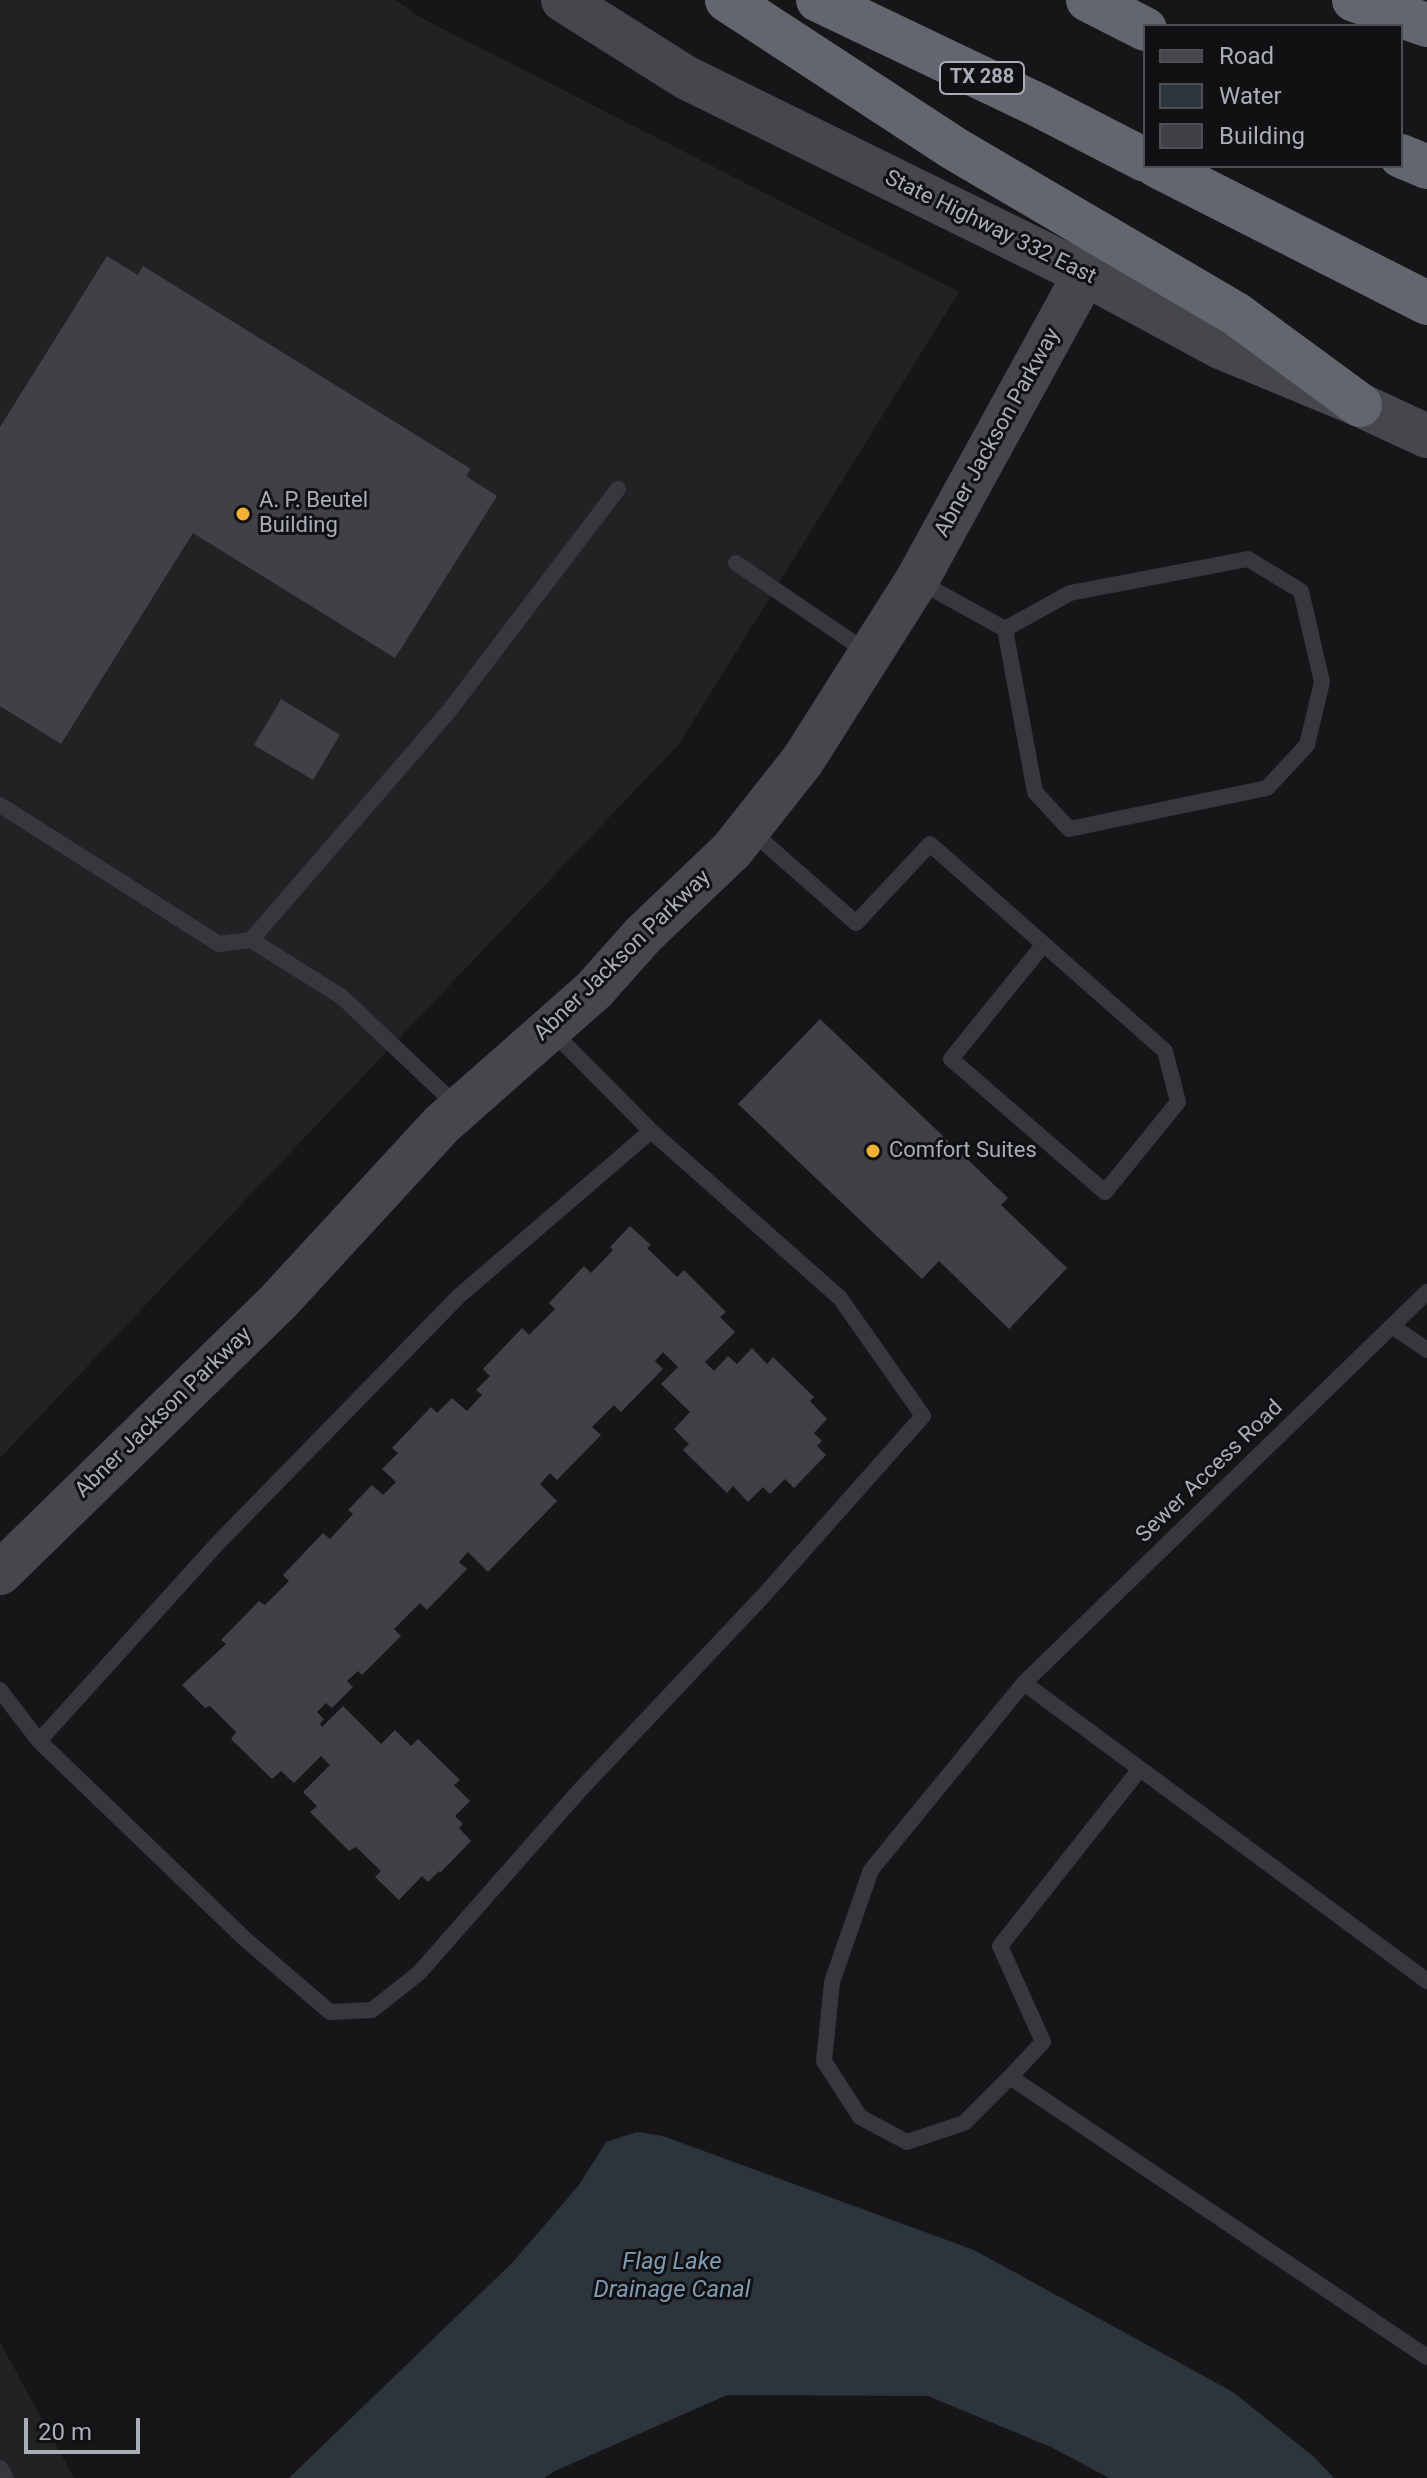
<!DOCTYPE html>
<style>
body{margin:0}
#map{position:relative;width:1427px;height:2478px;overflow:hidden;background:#161618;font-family:Roboto,sans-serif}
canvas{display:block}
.legend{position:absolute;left:1143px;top:24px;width:260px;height:144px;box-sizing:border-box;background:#111113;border:2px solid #4d4f55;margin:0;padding:10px 14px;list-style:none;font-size:24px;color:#a8adb8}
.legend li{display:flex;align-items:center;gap:16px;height:40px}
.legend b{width:40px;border:2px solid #4d4f55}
.scale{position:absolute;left:24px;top:2418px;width:116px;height:36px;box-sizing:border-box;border:4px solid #a8adb8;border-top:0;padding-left:10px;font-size:24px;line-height:28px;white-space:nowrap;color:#a8adb8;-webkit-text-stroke:6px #111113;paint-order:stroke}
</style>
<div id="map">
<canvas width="1427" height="2478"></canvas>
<ul class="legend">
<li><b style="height:10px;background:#45474d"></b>Road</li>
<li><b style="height:22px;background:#2c353c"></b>Water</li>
<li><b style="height:22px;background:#404145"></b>Building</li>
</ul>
<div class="scale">20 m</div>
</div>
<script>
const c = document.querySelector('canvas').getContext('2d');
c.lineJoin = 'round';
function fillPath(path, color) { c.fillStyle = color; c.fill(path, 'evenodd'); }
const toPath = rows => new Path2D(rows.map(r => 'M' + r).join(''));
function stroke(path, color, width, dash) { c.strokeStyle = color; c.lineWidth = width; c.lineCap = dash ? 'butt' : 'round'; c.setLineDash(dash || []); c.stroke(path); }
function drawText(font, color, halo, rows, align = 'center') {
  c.font = font + ' Roboto,sans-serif'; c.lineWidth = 6; c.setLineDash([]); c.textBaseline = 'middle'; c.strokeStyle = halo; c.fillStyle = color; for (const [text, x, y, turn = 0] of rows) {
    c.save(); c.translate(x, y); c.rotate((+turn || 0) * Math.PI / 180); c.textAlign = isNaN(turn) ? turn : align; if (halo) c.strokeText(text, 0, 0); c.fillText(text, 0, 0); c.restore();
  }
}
fillPath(toPath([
 [0,0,396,0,418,16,959,292,679,744,0,1458],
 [0,2342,74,2478,0,2478]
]), '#222225');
fillPath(toPath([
 [637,2132,663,2136,974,2250,1233,2392,1314,2457,1334,2478,1109,2478,1053,2448,928,2396,727,2395,555,2471,544,2478,289,2478,513,2262,579,2185,606,2142]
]), '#2c353c');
fillPath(toPath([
 [107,256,138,275,143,266,471,469,466,476,497,496,395,658,193,533,61,744,0,706,0,427],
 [281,699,340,735,313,780,254,745],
 [820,1019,1008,1198,1001,1205,1067,1268,1009,1329,939,1261,922,1279,738,1104],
 [630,1226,651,1245,647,1248,677,1277,684,1270,726,1312,720,1317,735,1332,705,1362,714,1371,728,1356,737,1364,752,1348,767,1364,773,1357,814,1397,810,1401,827,1419,814,1433,822,1441,817,1446,826,1455,794,1488,785,1479,770,1494,763,1487,748,1502,733,1486,727,1493,683,1450,689,1444,674,1429,690,1412,661,1384,678,1367,663,1352,655,1361,663,1369,621,1412,614,1405,592,1427,601,1435,557,1480,550,1473,540,1484,557,1501,488,1572,468,1552,459,1562,467,1569,427,1610,420,1603,394,1629,401,1636,362,1675,358,1671,347,1681,353,1687,332,1708,326,1703,317,1712,324,1719,320,1724,322,1727,343,1706,381,1744,395,1730,411,1746,418,1739,460,1780,454,1785,470,1801,455,1816,463,1824,459,1828,471,1841,440,1873,439,1871,428,1882,422,1876,399,1900,375,1877,381,1871,356,1847,349,1851,310,1812,317,1806,303,1792,330,1765,321,1756,294,1783,281,1771,272,1779,231,1739,236,1732,210,1706,205,1708,182,1685,226,1644,221,1640,259,1601,265,1605,289,1581,283,1575,323,1533,330,1539,353,1514,348,1510,372,1485,383,1495,396,1482,382,1469,398,1453,392,1448,431,1407,437,1413,452,1398,467,1411,482,1395,476,1390,490,1376,483,1369,522,1328,529,1335,555,1309,549,1303,584,1266,591,1273,613,1250,610,1247]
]), '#404145');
stroke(toPath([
 [736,563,870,654],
 [918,581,1005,629,1035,792,1069,829,1267,788,1307,745,1322,682,1301,591,1248,559,1070,593,1005,629],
 [0,805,219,944,251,940,449,711,618,489],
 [750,830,856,923,930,844,1165,1051,1178,1102,1105,1192,951,1059,1044,944],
 [251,940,342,997,457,1106],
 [1427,1292,1024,1683,871,1870,832,1982,824,2061,860,2117,907,2142,964,2123,1010,2077,1427,2357],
 [1392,1326,1427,1350],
 [1024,1683,1427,1981],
 [0,1690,39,1741,217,1544,459,1296,651,1131,551,1030],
 [39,1741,245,1939,330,2012,372,2010,419,1973,580,1790,765,1594,923,1416,840,1298,651,1131],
 [1010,2077,1043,2042,1000,1946,1140,1769],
 [0,2468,6,2478]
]), '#37383d', 16);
stroke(toPath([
 [563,0,685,77,1085,274,1220,347,1360,405,1427,436],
 [0,1573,278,1302,442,1124,594,990,643,935,732,850,803,760,917,580,1085,274]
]), '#45474d', 44);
stroke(toPath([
 [727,0,955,149,1236,314,1360,405],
 [818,0,1038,105,1145,160],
 [1088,0,1145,29],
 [1354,0,1427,25],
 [1401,156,1427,167],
 [1157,166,1427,303]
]), '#63666e', 44);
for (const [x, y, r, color] of [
 [243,514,8,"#f2b134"],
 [873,1151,8,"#f2b134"]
]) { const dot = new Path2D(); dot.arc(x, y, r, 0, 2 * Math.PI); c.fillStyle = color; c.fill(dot); stroke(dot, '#111113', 3); }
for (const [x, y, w] of [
 [982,78,84]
]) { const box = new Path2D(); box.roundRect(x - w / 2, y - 16, w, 32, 6); c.fillStyle = '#111113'; c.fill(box); stroke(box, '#a8adb8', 2); }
drawText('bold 20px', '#a8adb8', null, [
 ["TX 288",982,78]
]);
drawText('22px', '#a8adb8', '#111113', [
 ["State Highway 332 East",990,228,26],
 ["Abner Jackson Parkway",998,433,-61],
 ["Abner Jackson Parkway",623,956,-44],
 ["Abner Jackson Parkway",164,1413,-44],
 ["Sewer Access Road",1210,1472,-44]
]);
drawText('22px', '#a8adb8', '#111113', [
 ["A. P. Beutel",259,501],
 ["Building",259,526],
 ["Comfort Suites",889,1151]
], 'left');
drawText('italic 24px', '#7f9bb3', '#111113', [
 ["Flag Lake",672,2263],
 ["Drainage Canal",672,2291]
]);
</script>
